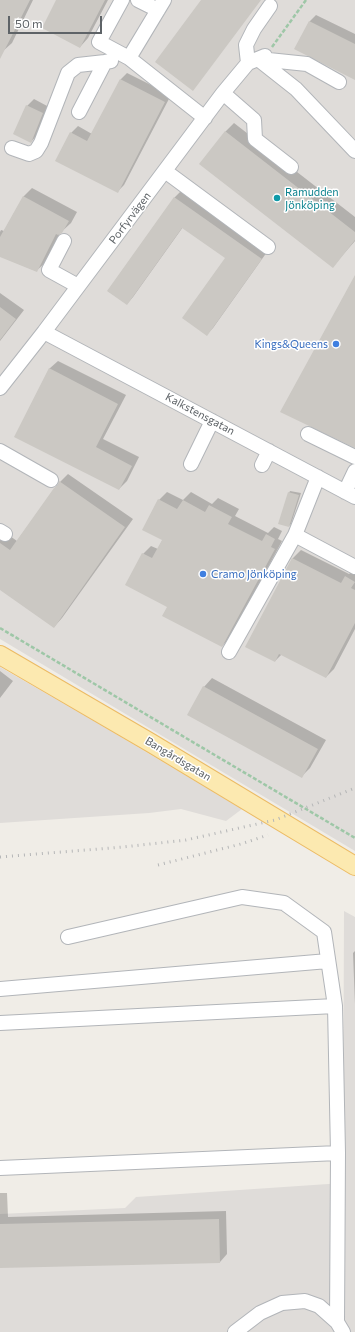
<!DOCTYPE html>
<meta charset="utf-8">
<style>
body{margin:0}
#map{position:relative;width:355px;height:1332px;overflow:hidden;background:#f0ede7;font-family:Commissioner,sans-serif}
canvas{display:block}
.scale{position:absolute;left:8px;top:16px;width:94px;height:18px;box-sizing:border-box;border:2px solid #5e6367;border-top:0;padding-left:5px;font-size:12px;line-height:14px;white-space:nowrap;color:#5e6367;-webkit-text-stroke:3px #fff;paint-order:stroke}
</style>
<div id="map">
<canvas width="355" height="1332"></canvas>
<div class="scale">50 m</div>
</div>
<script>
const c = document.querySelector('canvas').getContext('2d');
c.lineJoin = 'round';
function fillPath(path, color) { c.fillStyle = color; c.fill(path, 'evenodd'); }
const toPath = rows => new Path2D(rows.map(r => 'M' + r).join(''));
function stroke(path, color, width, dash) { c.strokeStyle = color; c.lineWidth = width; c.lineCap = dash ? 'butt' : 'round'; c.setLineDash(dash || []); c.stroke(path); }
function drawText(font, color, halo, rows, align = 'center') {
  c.font = font + ' Commissioner,sans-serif'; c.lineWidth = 3; c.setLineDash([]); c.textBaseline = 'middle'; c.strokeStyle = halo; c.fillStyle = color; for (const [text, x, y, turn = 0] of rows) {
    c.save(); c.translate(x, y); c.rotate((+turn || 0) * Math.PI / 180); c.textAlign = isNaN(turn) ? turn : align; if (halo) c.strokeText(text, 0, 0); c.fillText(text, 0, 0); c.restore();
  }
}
fillPath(toPath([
 [0,0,355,0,355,851,0,639],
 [0,667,94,721,242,809,226,821,181,809,149,813,0,823],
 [344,911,355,917,355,1332,0,1332,0,1214,125,1208,136,1197,343,1183]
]), '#dfdcd9');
fillPath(toPath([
 [0,0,33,0,12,43,3,51,0,50],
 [57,0,108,0,88,38,80,47],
 [316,15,355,34,355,78,296,48,310,21],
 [127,73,171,95,124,185,117,192,71,133,78,126,92,134,121,79],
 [34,99,49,107,37,135,31,142,27,106],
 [234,123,355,217,355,241,333,266,225,132],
 [32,188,77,212,71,223,60,233,45,263,36,271,0,256,0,232,1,230,4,231,24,196],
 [181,191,267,252,213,328,206,335,227,258,183,227,133,297,127,304,108,291,175,197],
 [0,293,24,310,0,341],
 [58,361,126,395,103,439,139,457,127,481,119,489,49,369],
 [68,474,133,519,62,618,54,627,0,589,0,529,17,541,60,482],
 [290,491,301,493,291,524,289,526,289,493],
 [167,492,183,500,191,492,212,504,218,498,239,509,235,516,268,533,274,527,282,531,278,539,282,541,230,638,222,646,168,607,143,554,151,546,158,549,163,539,159,500],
 [301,550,349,574,355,569,355,629,334,669,326,677,282,654,275,661,247,647,293,558],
 [0,671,13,681,0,698],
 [212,678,326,740,310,768,302,776,204,687],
 [355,951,355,1004,353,953],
 [0,1193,7,1193,8,1217,226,1211,227,1254,220,1262,0,1267]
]), '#0003');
fillPath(toPath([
 [0,0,30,0,0,59],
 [56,0,105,0,80,48,42,28],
 [201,0,261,0,193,91,155,62],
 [309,21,355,44,355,80,294,49],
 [120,79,165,102,118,193,55,161,70,132,87,141],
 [26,105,43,113,31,143,13,134],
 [225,131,355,232,355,240,333,268,199,164],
 [23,196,69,221,62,233,58,235,56,234,37,272,0,257,0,237],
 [174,197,262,259,207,336,182,318,225,258,182,228,127,305,107,291],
 [355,275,355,448,280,412],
 [0,307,16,319,0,340],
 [49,368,118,404,96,447,132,466,119,490,14,437],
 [59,481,125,527,54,628,0,590,0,543,10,550,54,488,58,485],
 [288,492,299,495,289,527,278,524],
 [158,499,177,509,183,500,205,512,209,505,232,517,228,524,262,541,266,534,275,539,271,547,275,549,222,647,162,616,167,607,125,585,142,553,152,558,162,540,142,530],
 [292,558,341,583,345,576,355,582,351,588,355,590,355,623,326,678,279,654,275,662,245,647],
 [203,686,318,749,302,778,187,715],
 [219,1219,220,1263,0,1268,0,1224]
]), '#cbc8c3');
const minor = toPath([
 [122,0,99,42,129,58],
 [138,0,158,10],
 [164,0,129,58,205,118],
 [258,59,296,89,355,151],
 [259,59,307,64,339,82],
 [248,63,246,45,254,29,270,6],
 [223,93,254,120,255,139,291,167],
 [79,112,105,62,111,61],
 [12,148,29,154,36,151,41,143,68,73,78,65,105,62],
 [165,171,268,247],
 [64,241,49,270,78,286],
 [44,332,355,497],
 [0,388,44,332,223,93,248,63,265,56],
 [308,434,355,457],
 [0,451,51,480],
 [191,464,212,421],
 [262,465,269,451],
 [345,492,355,471],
 [0,531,5,534],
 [295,535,355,567],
 [229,652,295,535,318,477],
 [68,937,242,897,284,903,324,932,335,1006,338,1153,337,1322,343,1332],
 [0,989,328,961],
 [0,1023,335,1006],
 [0,1168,338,1153],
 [235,1332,260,1313,282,1303,305,1301,319,1306,337,1322]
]);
const major = toPath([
 [0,655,151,743,355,866]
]);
stroke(minor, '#b2b5b9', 16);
stroke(major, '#ecbb64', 20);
stroke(toPath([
 [272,47,306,0],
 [0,628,355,838]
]), '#9ec7a7', 2.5, [4, 2]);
stroke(minor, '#fff', 14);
stroke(major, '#fce9b0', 18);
stroke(toPath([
 [0,857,123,847,186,840,275,820,355,788],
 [158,865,241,844,268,835]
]), '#b5b6b7', 3, [1, 5]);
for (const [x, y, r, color] of [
 [277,198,4,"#0f9aa8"],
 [336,344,4,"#3f7fe0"],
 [203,574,4,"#3f7fe0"]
]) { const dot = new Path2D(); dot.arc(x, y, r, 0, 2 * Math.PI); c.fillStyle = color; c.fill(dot); stroke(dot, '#fff', 1.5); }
drawText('11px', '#0d838f', '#fff', [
 ["Ramudden",285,192],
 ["Jönköping",285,205]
], 'left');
drawText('11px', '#5e6367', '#fff', [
 ["Porfyrvägen",130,218,-53],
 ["Kalkstensgatan",200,414,28],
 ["Bangårdsgatan",178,759,31]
]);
drawText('11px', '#366cbe', '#fff', [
 ["Kings&Queens",328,344],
 ["Cramo Jönköping",211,574,"left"]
], 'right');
</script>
